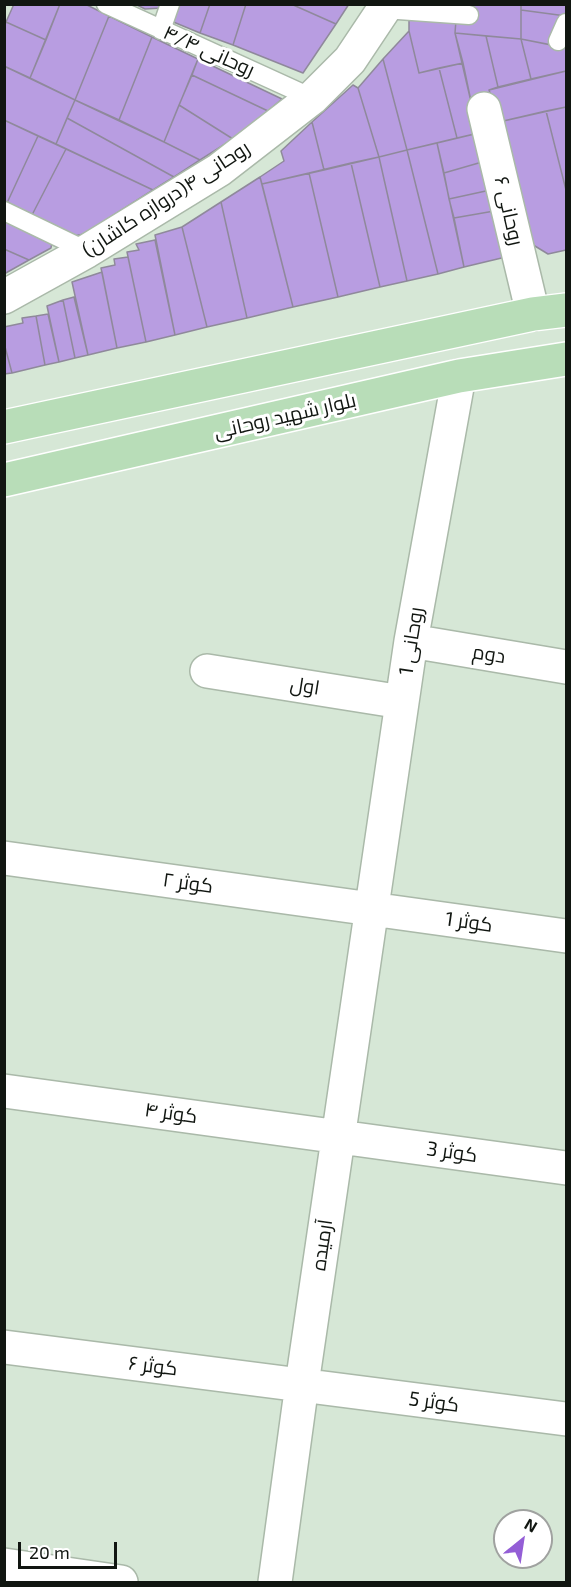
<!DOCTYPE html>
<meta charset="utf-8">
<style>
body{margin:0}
#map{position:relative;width:571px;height:1587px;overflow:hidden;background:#d6e7d6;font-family:"Exo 2",sans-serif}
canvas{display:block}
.frame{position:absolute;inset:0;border:6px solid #111611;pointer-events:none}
.north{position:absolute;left:493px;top:1509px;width:60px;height:60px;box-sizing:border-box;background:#fff;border:2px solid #a0a2a0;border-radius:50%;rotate:30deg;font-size:16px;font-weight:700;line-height:24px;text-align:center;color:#111611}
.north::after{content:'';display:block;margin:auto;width:21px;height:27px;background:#945ed6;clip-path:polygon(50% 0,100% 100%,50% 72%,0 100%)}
.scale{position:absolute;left:18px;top:1542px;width:99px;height:27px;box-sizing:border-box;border:3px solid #111611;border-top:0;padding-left:8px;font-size:18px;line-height:21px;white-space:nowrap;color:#111611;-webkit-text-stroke:4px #fff;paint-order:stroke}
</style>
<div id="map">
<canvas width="571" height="1587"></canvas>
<div class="frame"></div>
<div class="north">N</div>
<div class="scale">20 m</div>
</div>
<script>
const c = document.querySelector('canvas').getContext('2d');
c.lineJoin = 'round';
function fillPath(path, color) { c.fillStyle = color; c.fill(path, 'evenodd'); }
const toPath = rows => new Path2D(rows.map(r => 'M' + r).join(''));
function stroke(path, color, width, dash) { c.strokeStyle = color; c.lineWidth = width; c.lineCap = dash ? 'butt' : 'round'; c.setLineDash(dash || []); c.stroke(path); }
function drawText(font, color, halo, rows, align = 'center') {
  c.font = font + ' "Exo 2",Cairo,sans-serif'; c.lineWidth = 6; c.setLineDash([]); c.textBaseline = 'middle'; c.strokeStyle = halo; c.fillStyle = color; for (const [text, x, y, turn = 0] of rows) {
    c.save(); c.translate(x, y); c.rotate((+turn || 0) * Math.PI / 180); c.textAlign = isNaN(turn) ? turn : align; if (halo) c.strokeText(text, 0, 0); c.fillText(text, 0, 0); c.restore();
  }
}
const building = toPath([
 [14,4,60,4,46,40,6,22,14,4],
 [60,4,85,4,109,16,75,100,30,78,60,4],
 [135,4,163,4,162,8,145,9,135,4],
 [176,4,210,4,200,33,171,21,176,4],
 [210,4,246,4,233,45,200,33,210,4],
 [246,4,291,4,336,24,303,73,233,45,246,4],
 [291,4,349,4,336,24,291,4],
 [473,4,521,4,521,39,455,33,456,20,472,10,473,4],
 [521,4,566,4,566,16,521,10,521,4],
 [521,10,566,16,552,45,521,39,521,10],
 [109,16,152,37,119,120,75,100,109,16],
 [409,16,456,20,455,33,463,63,419,73,409,31,409,16],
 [6,22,46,40,30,78,4,66,4,27,6,22],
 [409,31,419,73,439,68,457,138,407,150,383,59,409,31],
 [455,33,486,36,498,87,489,90,493,101,472,106,455,33],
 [486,36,521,39,531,79,498,87,486,36],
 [152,37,198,59,164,142,119,120,152,37],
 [521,39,566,48,566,71,531,79,521,39],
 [198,59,282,99,268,111,192,75,198,59],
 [383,59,407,150,379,157,358,88,383,59],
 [463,63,472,106,483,132,457,138,439,68,463,63],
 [4,66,75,100,56,144,4,120,4,66],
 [566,71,566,107,499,122,489,90,566,71],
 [192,75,268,111,233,139,179,105,192,75],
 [353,85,358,88,379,157,324,170,312,122,353,85],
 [75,100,164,142,200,160,174,177,67,118,75,100],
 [179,105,233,139,200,160,164,142,179,105],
 [566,107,566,190,546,111,566,107],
 [546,111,566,190,566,250,548,254,530,243,499,122,546,111],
 [67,118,174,177,153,190,56,144,67,118],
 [4,120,38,136,7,203,4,202,4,120],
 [312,122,324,170,262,184,260,177,284,161,281,151,312,122],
 [483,132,489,160,444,173,437,143,483,132],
 [38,136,66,149,32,215,7,203,38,136],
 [437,143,464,267,438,274,407,150,437,143],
 [66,149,153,190,84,234,74,236,32,215,66,149],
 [407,150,438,274,407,281,379,157,407,150],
 [379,157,407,281,380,287,351,163,379,157],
 [489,160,495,189,449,199,444,173,489,160],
 [351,163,380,287,338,297,309,173,351,163],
 [309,173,338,297,293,307,262,184,309,173],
 [260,177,293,307,247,318,221,202,260,177],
 [495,189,500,210,454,218,449,199,495,189],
 [221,202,247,318,207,327,182,227,221,202],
 [500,210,510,256,464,267,454,218,500,210],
 [4,220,52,242,51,248,29,260,4,249,4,220],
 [182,227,207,327,175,335,155,235,182,227],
 [155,240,175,335,146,342,127,252,139,250,136,244,155,240],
 [4,249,29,260,4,274,4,249],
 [128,257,146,342,117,348,101,268,115,265,114,259,128,257],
 [102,272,117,348,88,355,72,282,102,272],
 [74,297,88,355,75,358,63,300,74,297],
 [63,300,75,358,59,362,47,306,63,300],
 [48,314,59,362,45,365,36,316,48,314],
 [36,316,45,365,12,373,4,343,4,327,23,323,22,318,36,316],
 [4,343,12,373,4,374,4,343]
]);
fillPath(building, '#b89de1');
stroke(building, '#8f899b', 1.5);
const service = toPath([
 [106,4,312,98],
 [384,9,469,15],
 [161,30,170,4],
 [558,41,566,23],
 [4,211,87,251]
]);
const minor = toPath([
 [484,109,533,314],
 [4,297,87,251,219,170,312,98,350,60,384,9,384,4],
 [411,641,566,667],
 [207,671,402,702],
 [4,858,566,936],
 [4,1091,566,1168],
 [4,1347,566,1419],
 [4,1565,121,1582],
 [275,1582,302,1384,411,641,459,376]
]);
const primary = toPath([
 [4,427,533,314,566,310],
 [4,480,459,376,566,359]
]);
stroke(service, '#aab9a9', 21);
stroke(minor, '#aab9a9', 36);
stroke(primary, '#fff', 36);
stroke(service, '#fff', 18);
stroke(minor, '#fff', 33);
stroke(primary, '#b8ddb8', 33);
drawText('20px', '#111611', '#fff', [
 ["روحانی ۴/۴",209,51,24],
 ["روحانی ۴(دروازه کاشان)",166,199,-33],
 ["روحانی ۶",509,211,77],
 ["بلوار شهید روحانی",285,416,-13],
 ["روحانی 1",411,641,-81],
 ["دوم",489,654,9],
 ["اول",305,686,9],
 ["کوثر ۲",188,883,8],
 ["کوثر 1",469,922,8],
 ["کوثر ۴",171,1113,8],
 ["کوثر 3",452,1152,8],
 ["آرمیده",322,1245,-82],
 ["کوثر ۶",153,1366,7],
 ["کوثر 5",434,1402,8]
]);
</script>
